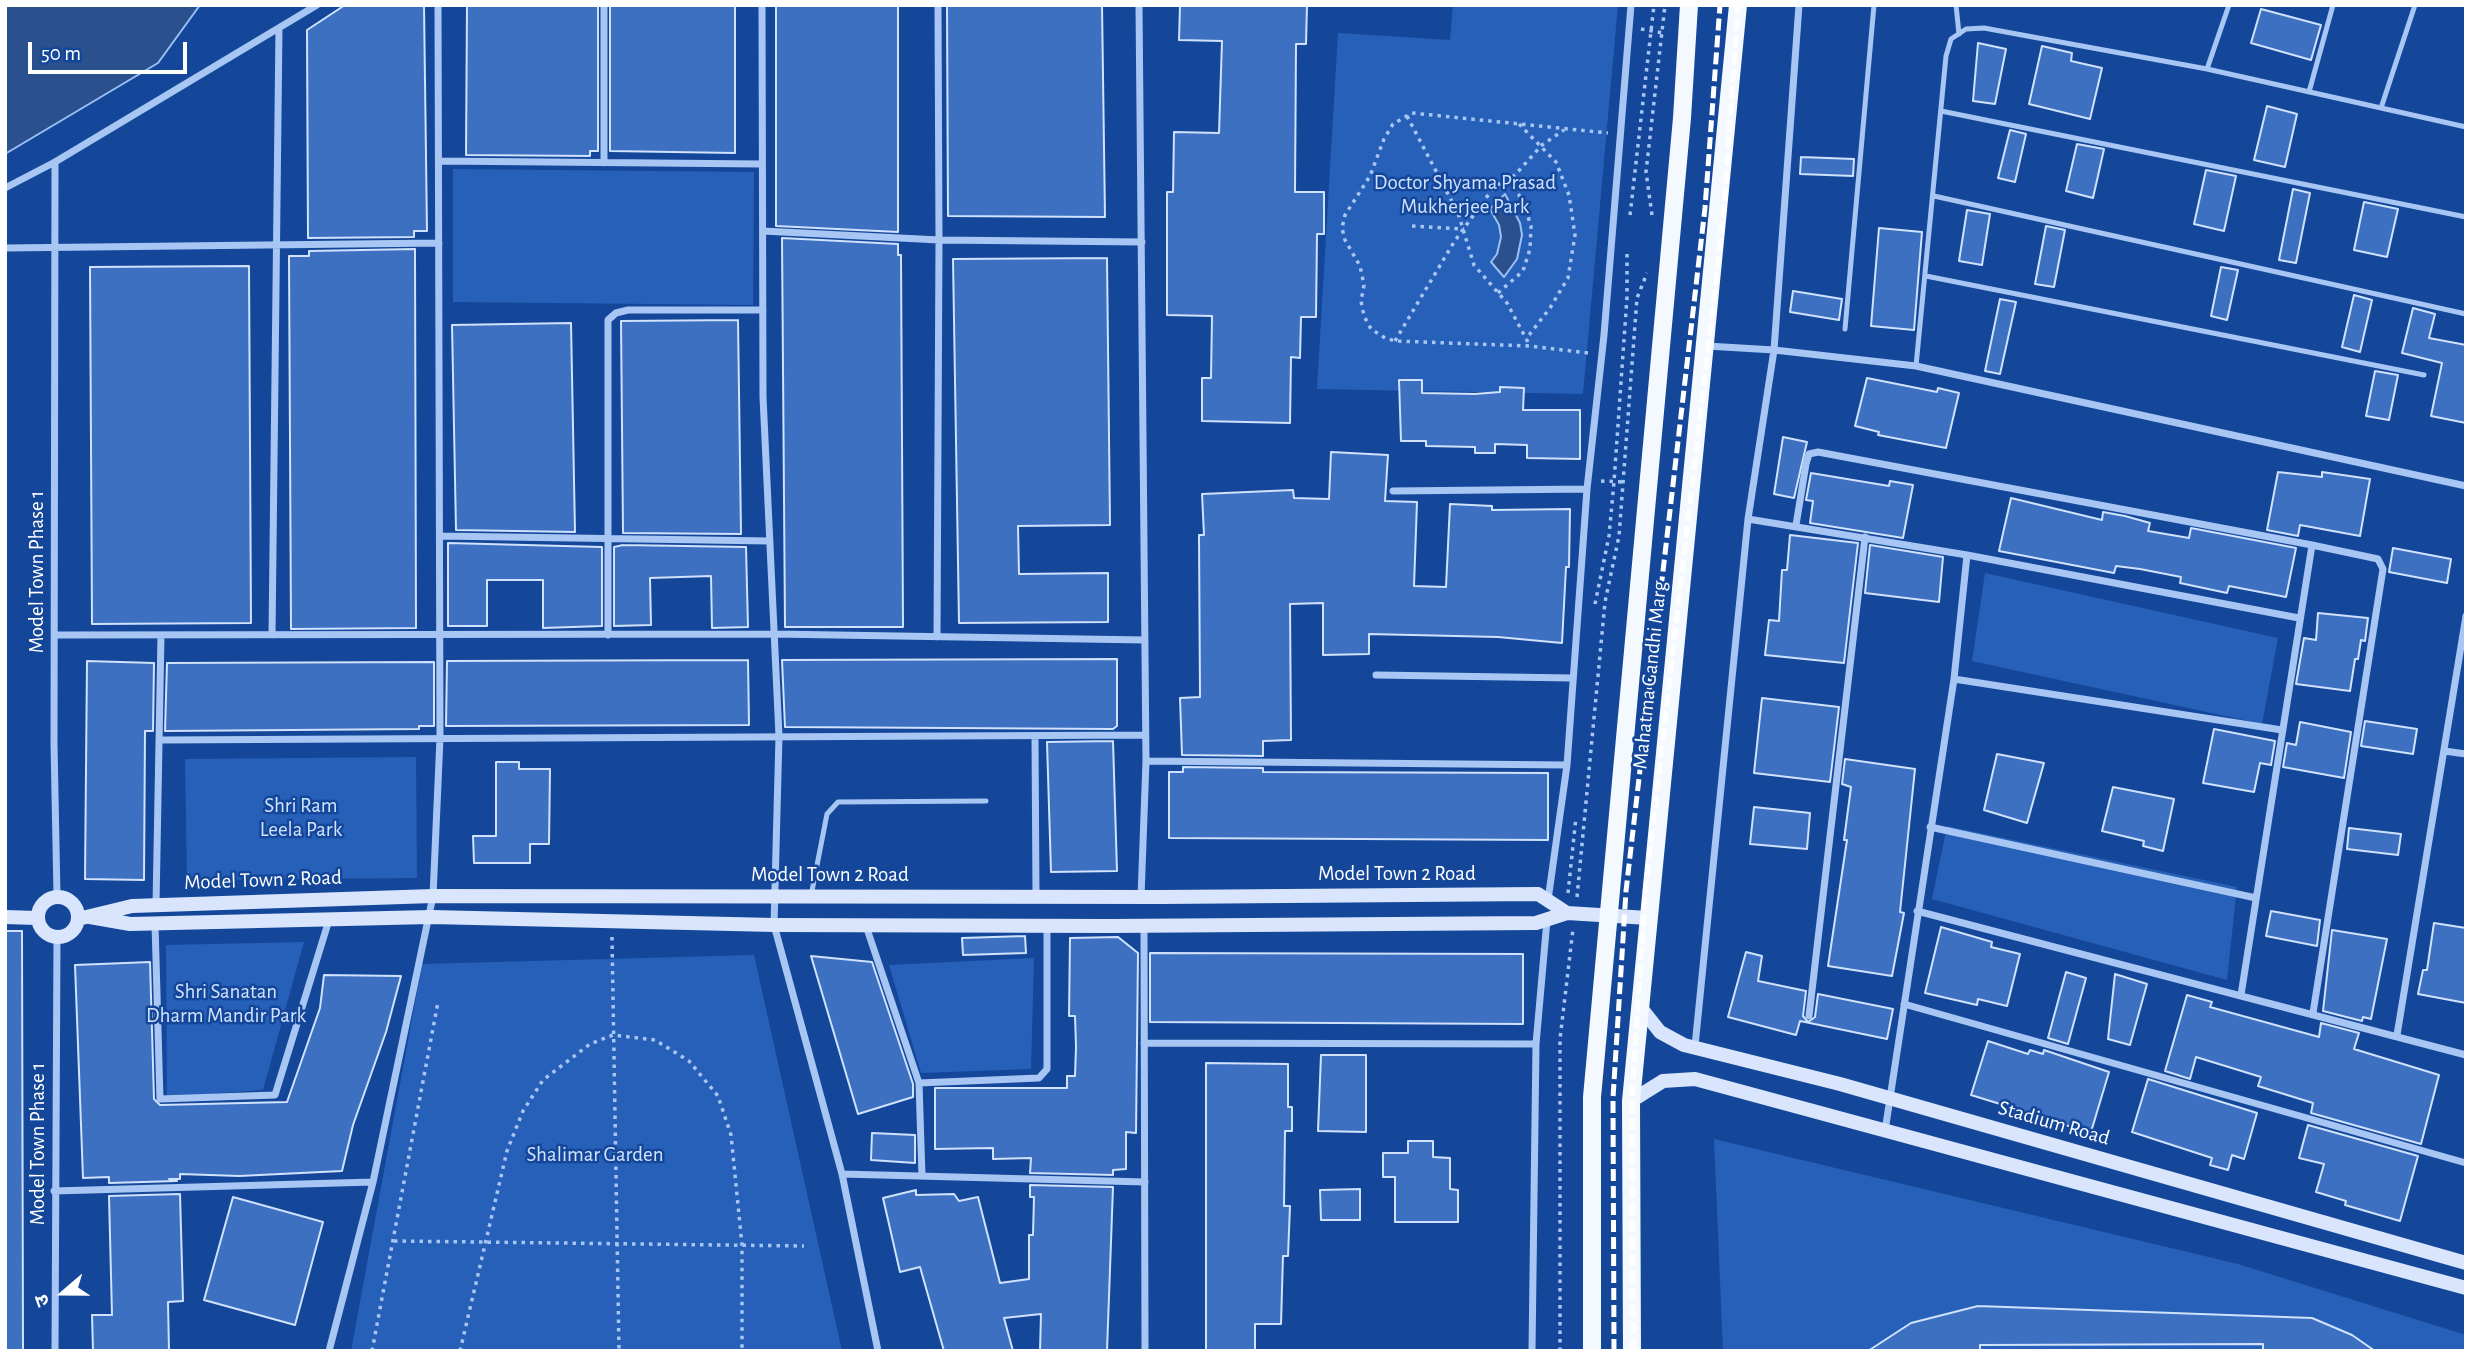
<!DOCTYPE html>
<meta charset="utf-8">
<style>
body{margin:0}
#map{position:relative;width:2471px;height:1356px;overflow:hidden;background:#14479a;font-family:"Alegreya Sans","Noto Sans Devanagari",sans-serif}
canvas{display:block}
.frame{position:absolute;inset:0;border:7px solid #fff;pointer-events:none}
.north{position:absolute;left:28px;top:1258px;width:70px;height:70px;-webkit-text-stroke:5px #14479a;paint-order:stroke;rotate:250deg;font-size:19px;font-weight:700;line-height:28px;text-align:center;color:#fff}
.north::after{content:'';display:block;margin:auto;width:24px;height:32px;background:#fff;clip-path:polygon(50% 0,100% 100%,50% 72%,0 100%)}
.scale{position:absolute;left:28px;top:42px;width:159px;height:32px;box-sizing:border-box;border:4px solid #fff;border-top:0;padding-left:9px;font-size:21px;line-height:24px;white-space:nowrap;color:#fff;-webkit-text-stroke:5px #14479a;paint-order:stroke}
</style>
<div id="map">
<canvas width="2471" height="1356"></canvas>
<div class="frame"></div>
<div class="north">उ</div>
<div class="scale">50 m</div>
</div>
<script>
const c = document.querySelector('canvas').getContext('2d');
c.lineJoin = 'round';
function fillPath(path, color) { c.fillStyle = color; c.fill(path, 'evenodd'); }
const toPath = rows => new Path2D(rows.map(r => 'M' + r).join(''));
function stroke(path, color, width, dash) { c.strokeStyle = color; c.lineWidth = width; c.lineCap = dash ? 'butt' : 'round'; c.setLineDash(dash || []); c.stroke(path); }
function drawText(font, color, halo, rows, align = 'center') {
  c.font = font + ' "Alegreya Sans",sans-serif'; c.lineWidth = 5; c.setLineDash([]); c.textBaseline = 'middle'; c.strokeStyle = halo; c.fillStyle = color; for (const [text, x, y, turn = 0] of rows) {
    c.save(); c.translate(x, y); c.rotate((+turn || 0) * Math.PI / 180); c.textAlign = isNaN(turn) ? turn : align; if (halo) c.strokeText(text, 0, 0); c.fillText(text, 0, 0); c.restore();
  }
}
fillPath(toPath([
 [1453,5,1618,5,1583,394,1317,389,1338,33,1450,40],
 [453,169,754,172,753,305,453,302],
 [1985,573,2278,638,2262,724,1972,661],
 [416,757,417,878,187,880,185,759],
 [1947,826,2237,887,2227,980,1932,899],
 [304,942,263,1090,167,1097,166,945],
 [754,955,842,1351,351,1351,422,964],
 [1034,958,1031,1069,921,1073,889,965],
 [1714,1139,2238,1264,2466,1335,2466,1351,1723,1351]
]), '#2760b8');
const water = toPath([
 [5,5,200,5,158,63,5,154,5,5],
 [1505,194,1520,223,1522,235,1517,259,1504,277,1491,262,1497,254,1501,237,1499,225,1490,209,1505,194]
]);
fillPath(water, '#2b508e');
stroke(water, '#9bc0f6', 2);
const building = toPath([
 [345,5,424,5,427,231,414,231,414,237,308,238,307,30,345,5],
 [467,5,598,5,598,151,590,151,590,156,466,155,467,5],
 [610,5,735,5,735,153,610,151,610,5],
 [776,5,898,5,898,232,776,226,776,5],
 [947,5,1102,5,1105,217,948,216,947,5],
 [1180,5,1307,5,1306,44,1296,44,1295,192,1324,192,1324,234,1317,234,1316,317,1301,317,1300,358,1291,357,1290,423,1202,421,1202,378,1211,378,1212,316,1167,315,1167,192,1173,192,1174,132,1219,133,1222,41,1179,40,1180,5],
 [2261,9,2321,25,2311,60,2251,43,2261,9],
 [1978,43,2006,49,1995,104,1973,101,1978,43],
 [2042,46,2072,53,2071,61,2102,68,2090,119,2029,104,2042,46],
 [2267,106,2297,114,2285,167,2254,160,2267,106],
 [2010,130,2026,134,2015,182,1998,178,2010,130],
 [2077,144,2104,149,2093,198,2066,191,2077,144],
 [1801,157,1854,159,1853,176,1800,174,1801,157],
 [2206,170,2236,176,2224,231,2194,224,2206,170],
 [2293,189,2310,193,2296,263,2279,260,2293,189],
 [2364,202,2398,209,2387,257,2354,250,2364,202],
 [1967,210,1990,214,1982,265,1959,261,1967,210],
 [2046,226,2065,230,2054,287,2035,284,2046,226],
 [1879,228,1922,232,1914,330,1871,326,1879,228],
 [782,238,898,244,898,255,901,255,903,627,785,627,782,238],
 [415,249,416,628,291,629,289,256,309,256,309,251,415,249],
 [1107,258,1110,525,1018,526,1019,574,1108,573,1108,622,959,623,953,259,1107,258],
 [249,266,251,623,92,624,90,267,249,266],
 [2221,267,2238,270,2227,320,2211,316,2221,267],
 [1793,291,1842,299,1839,320,1790,312,1793,291],
 [2354,295,2372,300,2360,352,2342,347,2354,295],
 [2000,299,2016,302,2000,374,1985,371,2000,299],
 [2413,308,2435,314,2429,338,2466,345,2466,423,2431,416,2442,363,2402,353,2413,308],
 [738,320,741,534,623,533,621,321,738,320],
 [571,323,575,532,456,530,452,325,571,323],
 [2375,371,2398,375,2389,420,2366,416,2375,371],
 [1867,378,1937,392,1938,388,1959,393,1946,448,1878,435,1879,432,1855,426,1867,378],
 [1399,380,1422,380,1422,393,1475,394,1500,392,1500,387,1524,388,1523,410,1580,410,1580,459,1527,458,1527,445,1495,444,1495,453,1475,453,1475,447,1426,446,1426,441,1401,441,1399,380],
 [1783,437,1807,442,1794,498,1774,494,1783,437],
 [1331,452,1388,455,1385,501,1417,502,1414,586,1446,587,1450,504,1492,506,1492,510,1570,509,1569,567,1566,567,1562,643,1498,637,1369,634,1369,654,1323,655,1323,603,1290,604,1291,740,1263,741,1263,756,1182,755,1180,698,1200,697,1199,535,1204,535,1202,494,1293,490,1294,498,1329,499,1331,452],
 [2278,472,2322,477,2322,472,2370,479,2360,536,2300,525,2298,536,2267,530,2278,472],
 [1811,473,1889,486,1890,481,1913,485,1903,538,1810,523,1813,501,1806,500,1811,473],
 [2011,498,2102,520,2103,512,2125,516,2150,523,2148,531,2189,538,2191,528,2296,548,2286,597,2229,586,2227,593,2180,583,2181,577,2140,569,2116,566,2114,573,1999,551,2011,498],
 [1790,535,1858,543,1844,663,1765,655,1769,620,1779,621,1782,570,1787,570,1790,535],
 [448,543,602,547,602,626,543,628,543,580,487,580,487,626,448,626,448,543],
 [623,545,746,547,748,627,712,628,711,576,650,578,651,625,614,626,614,547,623,545],
 [1870,545,1943,557,1939,602,1865,593,1870,545],
 [2393,548,2451,559,2447,583,2389,572,2393,548],
 [2318,613,2368,618,2365,641,2361,640,2358,659,2355,659,2350,691,2296,684,2304,638,2316,640,2318,613],
 [1117,659,1117,726,1113,729,785,727,782,660,1117,659],
 [748,660,749,725,446,726,447,661,748,660],
 [87,661,154,663,153,731,145,731,144,880,85,879,87,661],
 [434,662,434,726,419,726,419,729,165,731,167,663,434,662],
 [1762,698,1839,707,1830,782,1754,773,1762,698],
 [2365,721,2417,729,2413,754,2361,746,2365,721],
 [2300,722,2351,732,2344,778,2283,767,2287,743,2296,745,2300,722],
 [2214,729,2275,741,2271,765,2260,763,2254,792,2203,783,2214,729],
 [1113,741,1117,871,1051,872,1047,742,1113,741],
 [1997,754,2044,763,2027,823,1984,810,1997,754],
 [1845,759,1915,769,1900,912,1904,913,1892,976,1828,966,1847,840,1844,840,1851,787,1842,784,1845,759],
 [496,762,519,762,519,769,550,769,549,844,530,844,530,863,474,863,473,836,496,836,496,762],
 [1183,767,1263,768,1263,772,1548,773,1548,840,1169,838,1169,772,1183,772,1183,767],
 [2113,787,2174,799,2163,851,2143,846,2144,841,2102,831,2113,787],
 [1754,807,1810,813,1807,849,1750,844,1754,807],
 [2349,828,2401,834,2398,855,2347,849,2349,828],
 [2271,911,2320,920,2317,946,2266,936,2271,911],
 [2434,923,2466,928,2466,1003,2418,994,2423,970,2427,970,2434,923],
 [1941,927,1992,942,1991,947,2020,954,2007,1006,1978,999,1977,1005,1925,993,1941,927],
 [2332,930,2387,939,2371,1019,2363,1017,2362,1021,2323,1011,2332,930],
 [5,931,22,931,23,1351,5,1351,5,931],
 [1025,936,1026,953,963,955,962,938,1025,936],
 [1118,937,1138,953,1136,1133,1126,1132,1126,1169,1113,1170,1113,1175,1030,1173,1031,1158,993,1159,993,1148,935,1149,935,1088,1067,1088,1067,1076,1075,1076,1076,1047,1075,1016,1069,1016,1070,938,1118,937],
 [1746,952,1762,956,1758,981,1806,991,1803,1016,1808,1022,1815,1017,1818,994,1893,1009,1887,1039,1800,1021,1796,1035,1728,1017,1746,952],
 [1150,953,1523,954,1523,1024,1150,1022,1150,953],
 [811,956,872,962,913,1084,913,1097,858,1114,811,956],
 [150,962,154,1099,160,1105,287,1102,320,1008,324,975,401,976,386,1032,353,1125,342,1171,239,1176,180,1174,180,1179,169,1179,177,1181,109,1183,109,1177,83,1178,75,965,150,962],
 [2066,972,2086,978,2068,1044,2048,1038,2066,972],
 [2115,974,2147,984,2130,1045,2108,1039,2115,974],
 [2187,995,2212,1002,2210,1007,2319,1037,2321,1023,2359,1033,2354,1049,2439,1075,2421,1144,2311,1113,2313,1103,2258,1086,2261,1077,2196,1057,2190,1079,2165,1071,2187,995],
 [1988,1041,2028,1054,2030,1050,2043,1054,2044,1050,2109,1072,2091,1132,2012,1111,2013,1108,1971,1095,1988,1041],
 [1321,1055,1366,1055,1366,1132,1318,1131,1321,1055],
 [1206,1063,1288,1064,1288,1107,1292,1107,1292,1131,1285,1131,1284,1206,1290,1206,1288,1256,1283,1256,1281,1324,1255,1324,1255,1351,1206,1351,1206,1063],
 [2148,1079,2257,1113,2244,1159,2232,1155,2228,1170,2210,1165,2212,1158,2132,1132,2148,1079],
 [2308,1125,2418,1156,2400,1221,2345,1205,2346,1201,2316,1192,2324,1164,2299,1158,2308,1125],
 [872,1133,915,1135,915,1163,871,1160,872,1133],
 [1408,1141,1433,1141,1433,1157,1450,1158,1450,1189,1458,1190,1458,1222,1395,1222,1395,1177,1383,1177,1383,1153,1408,1153,1408,1141],
 [1030,1185,1113,1187,1107,1351,1040,1351,1041,1314,1004,1318,1013,1351,944,1351,920,1267,900,1272,883,1198,916,1190,916,1195,954,1194,959,1201,978,1197,1000,1283,1029,1279,1029,1235,1033,1235,1034,1197,1030,1197,1030,1185],
 [1360,1189,1360,1220,1321,1220,1320,1190,1360,1189],
 [180,1194,183,1301,168,1302,169,1351,93,1351,92,1315,112,1315,109,1196,180,1194],
 [233,1197,323,1222,295,1325,204,1300,233,1197],
 [1978,1306,2312,1318,2352,1335,2375,1351,2263,1351,2263,1344,1980,1345,1980,1351,1868,1351,1911,1323,1978,1306]
]);
fillPath(building, '#3d70c1');
stroke(building, '#d0e2fd', 2);
stroke(toPath([
 [1641,29,1663,33],
 [1407,116,1458,213,1474,265,1507,303,1530,346],
 [1519,124,1556,162,1569,195,1575,235,1568,278,1550,308,1526,339],
 [1630,215,1654,5],
 [1652,215,1646,172,1665,5],
 [1412,226,1464,229],
 [1498,293,1523,271,1530,249,1531,226,1523,201,1508,179],
 [1395,341,1454,242,1494,187,1515,175,1542,145,1564,130],
 [1588,353,1530,346,1395,341,1385,338,1371,329,1364,316,1361,301,1364,285,1360,266,1345,240,1342,228,1345,215,1370,176,1384,139,1393,124,1412,113,1608,133],
 [1601,481,1624,482],
 [1595,604,1609,536,1614,482,1627,297,1627,254],
 [1568,893,1576,817],
 [1577,897,1605,602,1619,536,1637,298,1647,273],
 [612,937,619,1351],
 [394,1241,804,1246],
 [372,1351,438,1002],
 [460,1351,507,1151,523,1111,543,1080,590,1044,613,1035,655,1040,689,1061,718,1096,731,1135,742,1245,742,1351],
 [1560,1351,1560,1039,1573,929]
]), '#a8c6f3', 3.5, [3.5, 5]);
stroke(toPath([
 [1956,5,1959,34],
 [2207,69,2229,5],
 [2309,92,2333,5],
 [2381,108,2415,5],
 [1941,111,2466,217],
 [1934,196,2466,314],
 [1926,276,2424,375],
 [1845,329,1874,5],
 [1916,366,1946,56,1951,39,1966,29,1984,28,2207,69,2466,127],
 [811,896,827,814,838,802,986,801]
]), '#a8c6f3', 5);
stroke(toPath([
 [604,5,604,163],
 [762,5,763,397,779,736,774,925,842,1174,878,1351],
 [938,5,939,240,1142,242],
 [1139,5,1146,761,1141,897],
 [439,161,762,164],
 [55,162,54,743,57,896],
 [5,188,55,162,317,5],
 [763,231,939,240,937,637],
 [5,248,439,243],
 [1707,346,1774,350,1916,366,2466,486],
 [1393,491,1587,489],
 [1748,519,1967,555,1954,679,1885,1131],
 [1796,525,1806,464,1809,454,1818,452,2312,545,2241,995],
 [440,536,770,541],
 [2312,545,2378,559,2383,569,2313,1013],
 [1967,555,2299,618],
 [55,635,774,634,1145,640],
 [272,635,279,28],
 [608,635,608,320,616,313,628,310,763,310],
 [1376,675,1572,678],
 [1954,679,2282,730],
 [1035,737,1036,896],
 [161,740,1144,735],
 [2444,751,2466,754],
 [1146,761,1567,765],
 [1930,827,2256,898],
 [1548,900,1567,765,1587,489,1604,335,1631,5],
 [156,905,161,635],
 [1917,911,2466,1055],
 [155,924,160,1099,275,1095,329,920],
 [866,926,919,1083,922,1176],
 [1144,926,1145,1351],
 [1904,1004,2466,1163],
 [1809,1016,1865,537],
 [2397,1035,2466,616],
 [1144,1043,1536,1044],
 [1695,1046,1748,519,1774,350,1799,5],
 [919,1083,1039,1078,1047,1069,1047,925],
 [842,1174,1145,1182],
 [54,1191,373,1182],
 [55,1351,57,938],
 [329,1351,373,1182,433,896,440,738,438,5],
 [1532,1351,1536,1044,1547,920]
]), '#a8c6f3', 7);
stroke(toPath([
 '38 917a20 20 0 1 1 40 0a20 20 0 1 1-40 0Z',
 [5,917,36,918],
 [90,917,130,924,431,917,774,925,1110,926,1536,923,1567,913,1648,918],
 [78,919,132,906,433,896,1161,897,1538,894,1567,913],
 [1641,1008,1660,1032,1684,1045,1840,1084,2466,1263],
 [1631,1101,1663,1081,1695,1079,2466,1288]
]), '#d8e5fc', 14);
stroke(toPath([
 [1592,1351,1592,1097,1682,118,1689,5],
 [1632,1351,1631,1101,1738,5]
]), '#f4f8ff', 18);
stroke(toPath([
 [1614,1351,1613,1098,1626,891,1705,208,1720,5],
 [1633,1351,1632,1098,1645,893,1724,210,1738,5]
]), '#fff', 5, [12, 5]);
drawText('21px', '#d0e2fd', '#14479a', [
 ["Doctor Shyama Prasad",1465,183],
 ["Mukherjee Park",1465,207],
 ["Shri Ram",301,806],
 ["Leela Park",301,830],
 ["Shri Sanatan",226,992],
 ["Dharm Mandir Park",226,1016],
 ["Shalimar Garden",595,1155]
]);
drawText('21px', '#fff', '#14479a', [
 ["Model Town Phase 1",37,572,-90],
 ["Mahatma Gandhi Marg",1650,675,-84],
 ["Model Town 2 Road",1397,874],
 ["Model Town 2 Road",830,875],
 ["Model Town 2 Road",263,880,-2],
 ["Stadium Road",2054,1123,16],
 ["Model Town Phase 1",38,1144,-90]
]);
</script>
